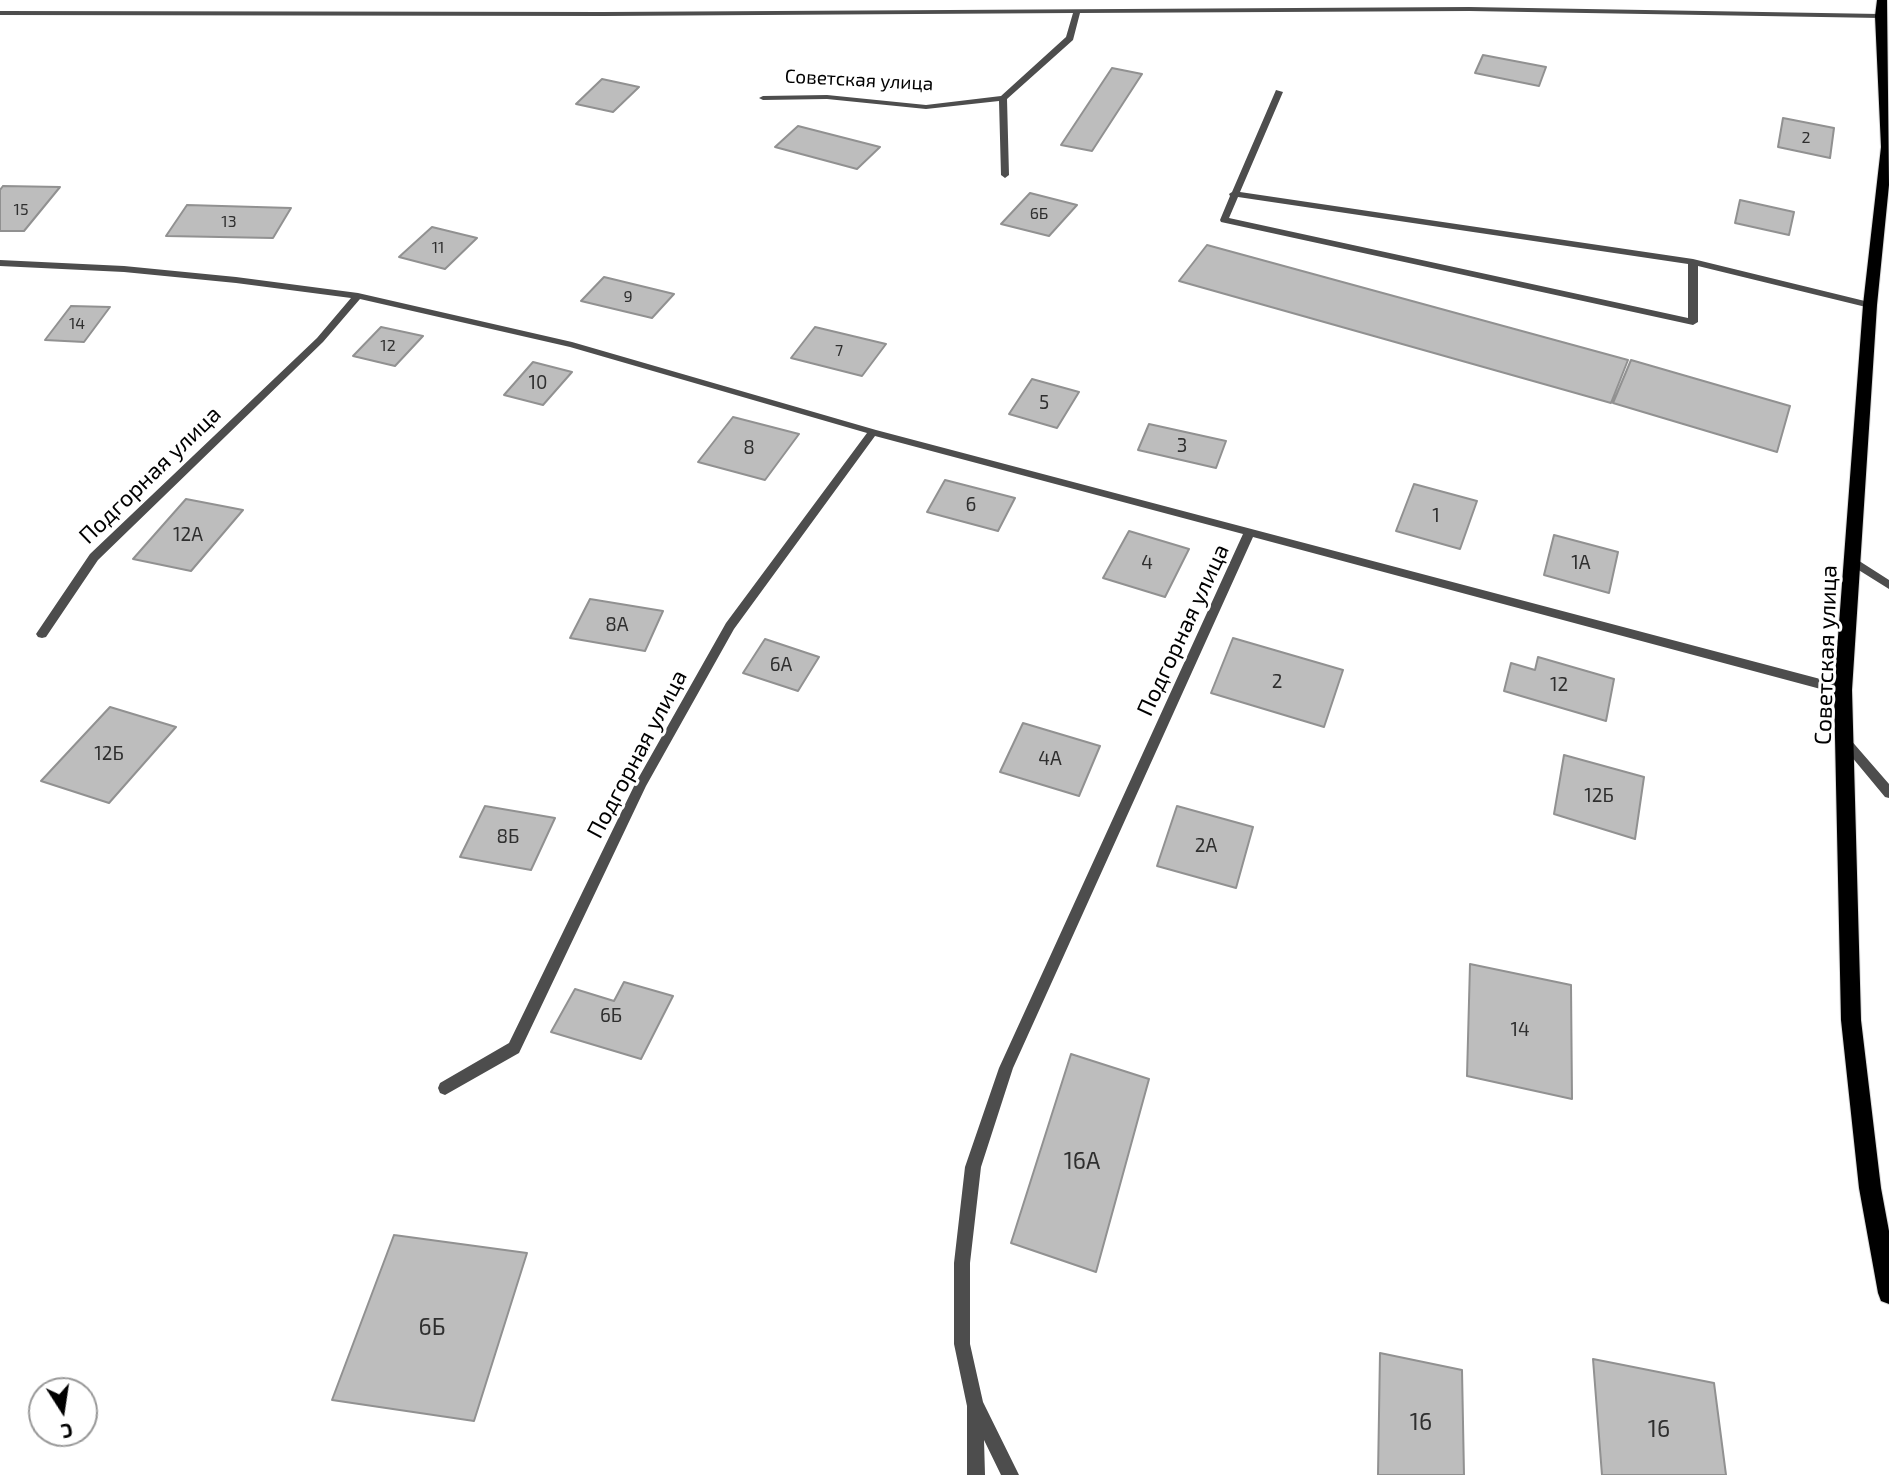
<!DOCTYPE html>
<meta charset="utf-8">
<style>
body{margin:0}
#map{position:relative;width:1889px;height:1475px;overflow:hidden;background:#fff;font-family:"Exo 2",sans-serif}
canvas{display:block}
.north{position:absolute;left:28px;top:1377px;width:70px;height:70px;box-sizing:border-box;background:#fff;border:2px solid #999;border-radius:50%;rotate:168deg;font-size:19px;font-weight:700;line-height:28px;text-align:center;color:#000}
.north::after{content:'';display:block;margin:auto;width:24px;height:32px;background:#000;clip-path:polygon(50% 0,100% 100%,50% 72%,0 100%)}
</style>
<div id="map">
<canvas width="1889" height="1475"></canvas>
<div class="north">С</div>
</div>
<script>
const c = document.querySelector('canvas').getContext('2d');
c.lineJoin = 'round';
function fillPath(path, color) { c.fillStyle = color; c.fill(path, 'evenodd'); }
const toPath = rows => new Path2D(rows.map(r => 'M' + r).join(''));
function stroke(path, color, width, dash) { c.strokeStyle = color; c.lineWidth = width; c.lineCap = dash ? 'butt' : 'round'; c.setLineDash(dash || []); c.stroke(path); }
function drawText(font, color, halo, rows, align = 'center') {
  c.font = font + ' "Exo 2",sans-serif'; c.lineWidth = 6; c.setLineDash([]); c.textBaseline = 'middle'; c.strokeStyle = halo; c.fillStyle = color; for (const [text, x, y, turn = 0] of rows) {
    c.save(); c.translate(x, y); c.rotate((+turn || 0) * Math.PI / 180); c.textAlign = isNaN(turn) ? turn : align; if (halo) c.strokeText(text, 0, 0); c.fillText(text, 0, 0); c.restore();
  }
}
const building = toPath([
 [1483,55,1546,67,1539,86,1475,73,1483,55],
 [1112,68,1142,74,1092,151,1061,145,1112,68],
 [602,79,639,87,613,112,576,104,602,79],
 [1783,118,1834,128,1830,158,1778,147,1783,118],
 [798,126,880,147,857,169,775,147,798,126],
 [3,186,60,187,24,231,0,231,0,190,3,186],
 [1030,193,1077,205,1049,236,1001,224,1030,193],
 [1740,200,1794,212,1789,235,1735,223,1740,200],
 [187,205,291,208,273,238,166,236,187,205],
 [432,227,477,238,445,269,399,257,432,227],
 [1207,245,1628,360,1611,403,1179,281,1207,245],
 [604,277,674,294,652,318,581,301,604,277],
 [71,306,110,307,84,342,45,340,71,306],
 [381,327,423,336,395,366,353,356,381,327],
 [815,327,886,344,862,376,791,358,815,327],
 [1631,360,1790,406,1777,452,1613,403,1631,360],
 [533,362,572,372,543,405,504,395,533,362],
 [1032,379,1079,392,1057,428,1009,414,1032,379],
 [733,417,799,434,765,480,698,462,733,417],
 [1149,424,1226,441,1216,468,1138,450,1149,424],
 [945,480,1015,498,998,531,927,512,945,480],
 [1414,484,1477,501,1460,549,1396,531,1414,484],
 [186,499,243,510,191,571,133,559,186,499],
 [1129,531,1189,549,1165,597,1103,578,1129,531],
 [1554,535,1618,552,1609,593,1544,575,1554,535],
 [590,599,663,611,645,651,570,638,590,599],
 [1233,638,1343,670,1324,727,1211,693,1233,638],
 [765,639,819,657,798,691,743,673,765,639],
 [1538,657,1614,679,1606,721,1504,691,1511,663,1535,670,1538,657],
 [110,707,176,727,109,803,41,781,110,707],
 [1023,723,1100,746,1079,796,1000,772,1023,723],
 [1564,755,1644,777,1635,839,1554,814,1564,755],
 [485,806,555,818,531,870,460,857,485,806],
 [1177,806,1253,827,1236,888,1157,866,1177,806],
 [1470,964,1571,985,1572,1099,1467,1076,1470,964],
 [624,982,673,996,641,1059,551,1032,575,989,614,1001,624,982],
 [1071,1054,1149,1079,1096,1272,1011,1243,1071,1054],
 [394,1235,527,1253,474,1421,332,1400,394,1235],
 [1380,1353,1462,1370,1464,1475,1378,1475,1380,1353],
 [1593,1359,1714,1383,1726,1475,1602,1475,1593,1359]
]);
fillPath(building, '#bdbdbd');
stroke(building, '#919191', 2);
const major = toPath([
 [1877,0,1887,0,1889,185,1877,305,1852,690,1861,1020,1881,1188,1889,1231,1889,1304,1881,1301,1878,1293,1859,1188,1841,1020,1834,690,1863,305,1881,147,1875,16,1877,0]
]);
stroke(major, '#dbdbdb', 2);
fillPath(toPath([
 [1469,7,1880,14,1884,16,1880,18,1469,11,1080,13,1073,40,1007,99,1009,175,1005,178,1001,175,999,101,926,109,827,99,763,100,759,98,763,96,827,95,926,105,1001,96,1066,37,1073,13,604,16,0,15,0,11,604,12,1469,7],
 [1276,90,1283,92,1240,192,1693,259,1873,303,1875,305,1870,308,1698,266,1698,322,1693,325,1221,222,1220,220,1230,196,1229,194,1232,192,1276,90],
 [1238,197,1688,264,1688,318,1229,218,1238,197],
 [0,260,124,266,236,277,358,293,572,342,876,430,1843,685,1849,690,1843,695,1253,537,1013,1068,981,1167,970,1263,970,1344,983,1402,1019,1475,1001,1475,984,1440,985,1475,967,1475,967,1406,954,1344,954,1263,965,1167,999,1068,1243,534,875,436,734,629,646,786,519,1053,445,1095,440,1093,438,1088,440,1083,509,1043,635,784,726,623,867,433,570,347,360,299,323,342,98,560,46,637,42,638,38,637,36,634,38,631,90,554,317,338,351,298,236,283,124,272,0,266,0,260],
 [1853,557,1889,580,1889,589,1849,564,1847,561,1849,558,1853,557],
 [1845,736,1849,738,1889,784,1889,798,1885,797,1841,744,1839,741,1841,738,1845,736]
]), '#4d4d4d');
fillPath(major, '#000');
drawText('16px', '#2f2f2f', null, [
 ["2",1806,138],
 ["15",21,210],
 ["6Б",1039,214],
 ["13",229,222],
 ["11",438,248],
 ["9",628,297],
 ["14",77,324],
 ["12",388,346],
 ["7",839,351]
]);
drawText('19px', '#000', '#fff', [
 ["Советская улица",859,80,3]
]);
drawText('19px', '#2f2f2f', null, [
 ["10",538,383],
 ["5",1044,403],
 ["3",1182,446],
 ["8",749,448],
 ["6",971,505],
 ["1",1436,516],
 ["12А",188,535],
 ["4",1147,563],
 ["1А",1581,563],
 ["8А",617,625],
 ["6А",781,665],
 ["2",1277,682],
 ["12",1559,685],
 ["12Б",109,754],
 ["4А",1050,759],
 ["12Б",1599,796],
 ["8Б",508,837],
 ["2А",1206,846],
 ["6Б",611,1016],
 ["14",1520,1030]
]);
drawText('23px', '#000', '#fff', [
 ["Подгорная улица",150,475,-44],
 ["Подгорная улица",1183,630,-65],
 ["Советская улица",1826,655,-88],
 ["Подгорная улица",637,754,-62]
]);
drawText('23px', '#2f2f2f', null, [
 ["16А",1082,1161],
 ["6Б",432,1327],
 ["16",1421,1422],
 ["16",1659,1429]
]);
</script>
